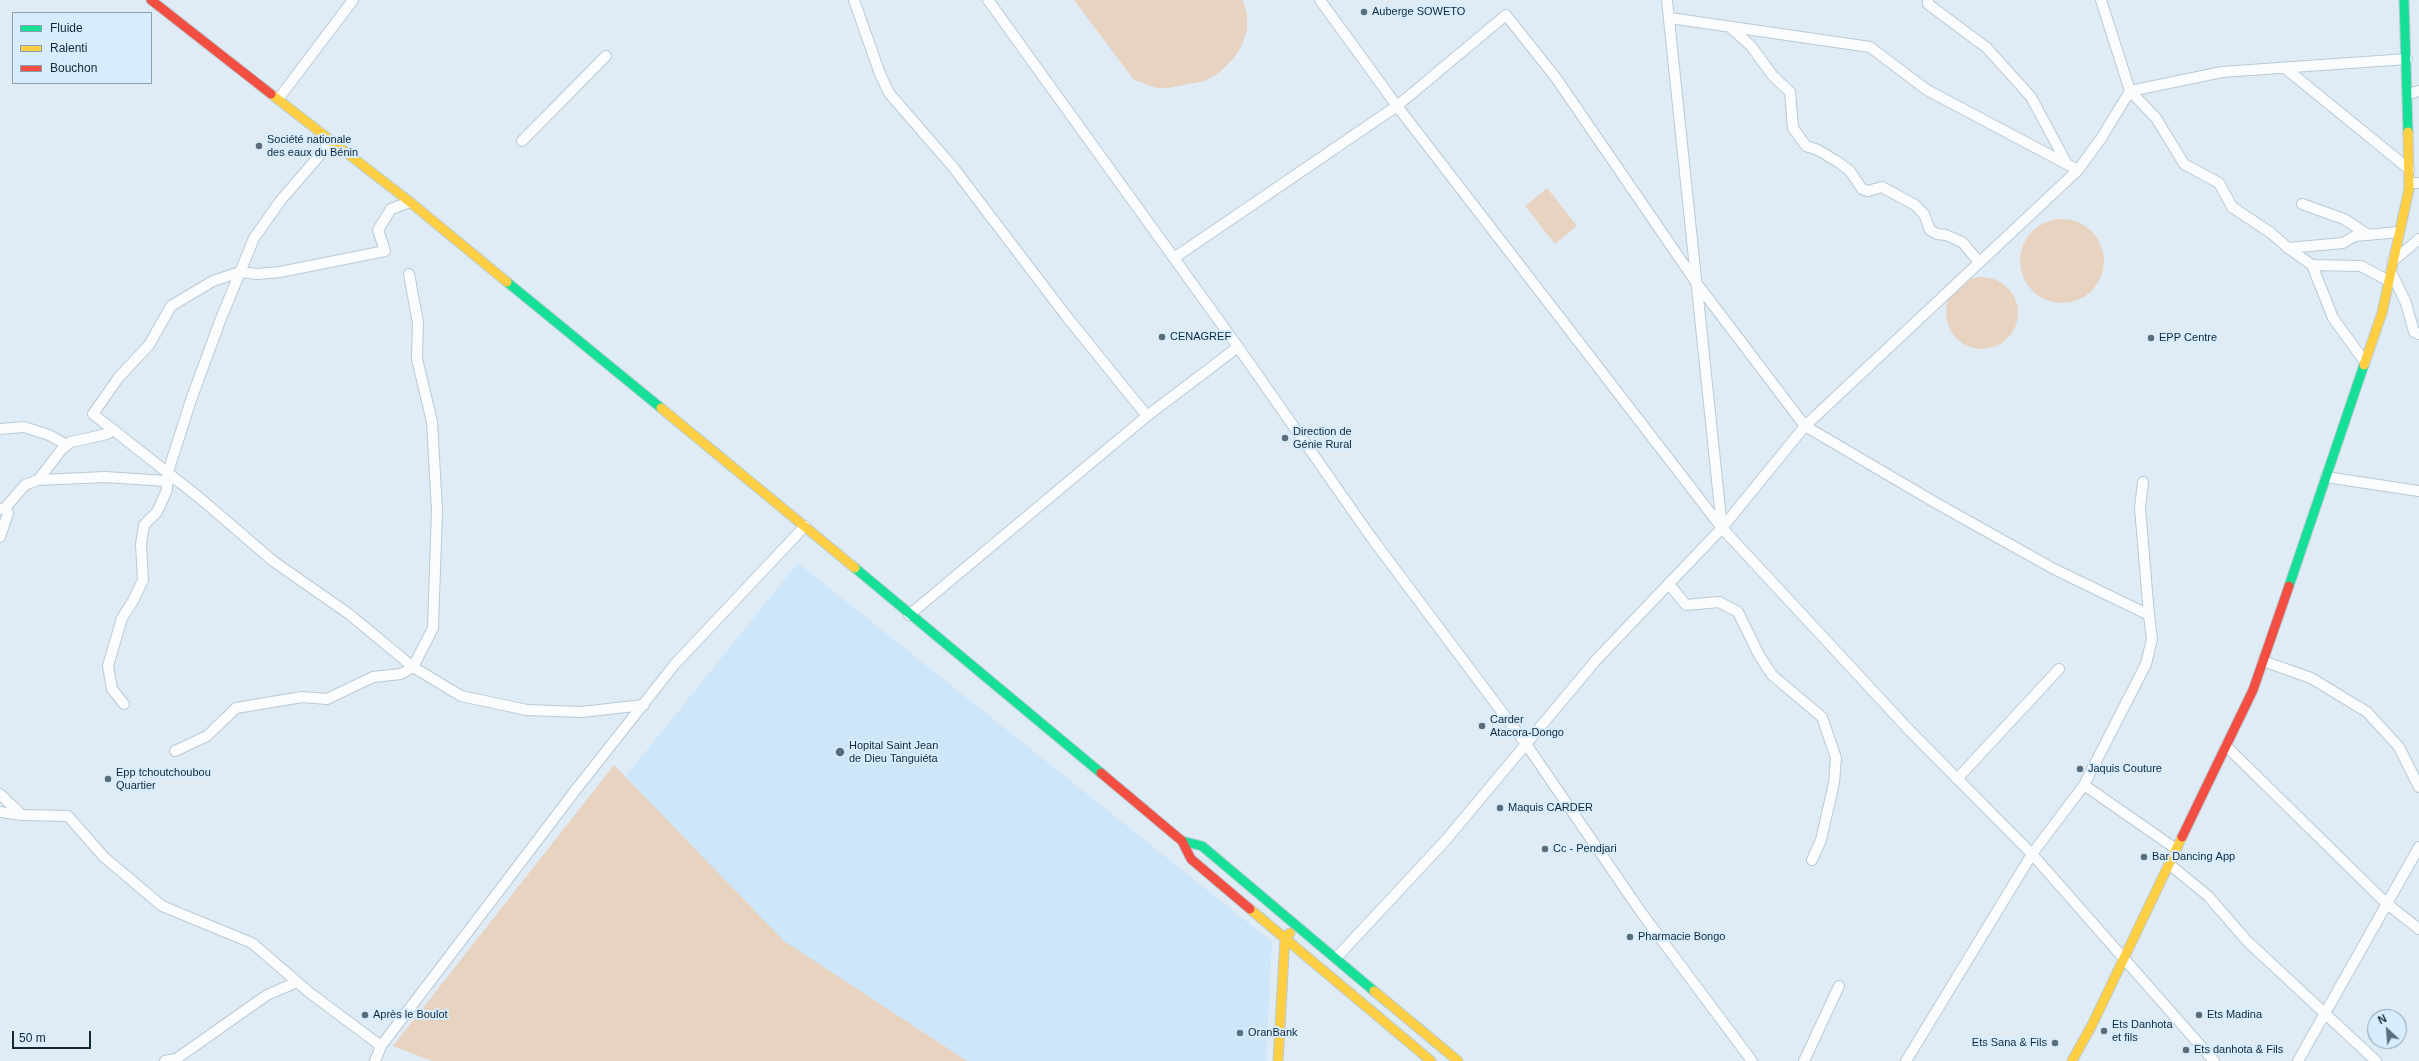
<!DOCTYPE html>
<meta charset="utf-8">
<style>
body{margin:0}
#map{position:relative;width:2419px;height:1061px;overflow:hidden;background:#dfecf5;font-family:Arial,sans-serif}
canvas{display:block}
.legend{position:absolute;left:12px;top:12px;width:140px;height:72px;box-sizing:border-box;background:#d7edfd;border:1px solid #899eae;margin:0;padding:5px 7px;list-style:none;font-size:12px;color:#132837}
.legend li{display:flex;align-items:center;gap:8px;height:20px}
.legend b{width:20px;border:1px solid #899eae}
.north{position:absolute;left:2367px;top:1009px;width:40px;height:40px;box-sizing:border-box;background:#d7edfd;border:1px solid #899eae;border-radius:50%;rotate:334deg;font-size:11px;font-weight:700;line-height:16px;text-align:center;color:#132837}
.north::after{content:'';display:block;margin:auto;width:14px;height:18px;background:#5a6d7a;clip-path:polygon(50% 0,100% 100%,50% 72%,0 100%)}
.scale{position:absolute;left:12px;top:1031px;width:79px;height:18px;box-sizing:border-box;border:2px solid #132837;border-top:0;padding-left:5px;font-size:12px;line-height:14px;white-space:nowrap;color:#132837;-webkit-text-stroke:3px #d7edfd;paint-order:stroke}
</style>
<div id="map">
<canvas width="2419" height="1061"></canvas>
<ul class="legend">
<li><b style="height:5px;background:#16e098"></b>Fluide</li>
<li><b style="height:5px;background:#ffcf43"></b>Ralenti</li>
<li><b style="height:5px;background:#f24e42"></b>Bouchon</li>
</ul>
<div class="north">N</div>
<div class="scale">50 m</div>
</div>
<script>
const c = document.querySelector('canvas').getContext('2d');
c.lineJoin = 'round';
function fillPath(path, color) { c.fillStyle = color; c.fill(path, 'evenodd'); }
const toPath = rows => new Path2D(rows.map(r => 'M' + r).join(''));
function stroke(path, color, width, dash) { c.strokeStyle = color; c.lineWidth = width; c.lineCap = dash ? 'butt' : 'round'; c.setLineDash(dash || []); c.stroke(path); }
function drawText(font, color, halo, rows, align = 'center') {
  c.font = font + ' Arial,sans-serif'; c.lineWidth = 4; c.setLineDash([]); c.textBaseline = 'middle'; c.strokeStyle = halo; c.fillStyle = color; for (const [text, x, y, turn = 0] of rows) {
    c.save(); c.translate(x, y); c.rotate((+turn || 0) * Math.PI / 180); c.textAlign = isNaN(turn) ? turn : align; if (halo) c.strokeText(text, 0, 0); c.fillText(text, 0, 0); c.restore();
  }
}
fillPath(toPath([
 [798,563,1272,942,1266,1061,463,1061,411,1042]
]), '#cde6f9');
fillPath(toPath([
 [1074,0,1243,0,1247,15,1247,31,1241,47,1233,59,1220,72,1205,81,1168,88,1157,88,1134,80],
 [1547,188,1577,226,1555,244,1525,206],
 '2020 261a42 42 0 1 1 84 0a42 42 0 1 1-84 0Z',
 '1946 313a36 36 0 1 1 72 0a36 36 0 1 1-72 0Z',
 [614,765,784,941,967,1061,432,1061,393,1046]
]), '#e8d3c1');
const street = toPath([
 [854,0,880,74,889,93,953,167,1067,317,1147,416],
 [988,0,1238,347,1371,537,1526,744,1643,915,1752,1061],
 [1320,0,1397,106,1722,528],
 [1667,0,1722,528],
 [1928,0,1928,4,1987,48,2031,97,2067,164],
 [1670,18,1870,47,1927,90,2078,170],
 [1730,27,1751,46,1773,76,1790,92,1793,128,1806,146,1818,150,1838,162,1850,171,1862,189,1868,191,1882,187,1915,205,1924,214,1930,230,1937,234,1946,235,1962,242,1979,262],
 [2285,68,2409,169],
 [2130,91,2156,118,2184,164,2219,183,2232,207,2271,233,2288,248,2312,265,2333,318,2365,362],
 [2130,91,2222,72,2407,59],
 [2408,94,2419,91],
 [279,98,353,0],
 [522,141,606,56],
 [2409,183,2419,183],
 [410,202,391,209,378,230,385,251,280,272,257,274,240,272,213,281,171,306,149,345,119,377,93,414,201,499,273,561,349,614,413,667,461,696,527,710,581,712,644,705],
 [2302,204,2344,219,2368,235],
 [2288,248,2343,243,2355,236,2399,232],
 [1174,258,1397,106,1506,15,1556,78,1698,285,1805,426,1936,503,2054,569,2149,615,2152,639,2146,664,2084,785,2032,854,1906,1061],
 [2393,261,2419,239],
 [2312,265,2361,266,2389,281],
 [2391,272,2406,303,2414,332,2419,334],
 [0,429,24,427,49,435,67,445],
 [168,472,191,400,220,321,254,238,281,200,332,141],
 [2326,477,2419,491],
 [38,480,62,449,71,442,107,434,114,430],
 [2143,482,2140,508,2149,615],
 [0,509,5,508,25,485,38,480,105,477,167,481,172,479],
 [1722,528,1805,426,2078,170,2102,137,2130,91,2101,0],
 [0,537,8,513,5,508],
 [1669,584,1686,605,1719,602,1738,612,1759,655,1772,675,1822,717,1836,758,1834,783,1821,840,1812,860],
 [909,615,1147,416,1238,347],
 [2263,661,2311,678,2367,712,2399,747,2419,787],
 [124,704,112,689,108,666,122,618,133,601,143,580,141,544,144,525,157,512,167,490,167,481],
 [2226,746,2386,903,2419,929],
 [175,751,207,736,236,708,302,697,327,699,373,677,401,674,413,667,433,628,437,510,432,422,417,359,418,323,409,274],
 [1957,779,2059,669],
 [2084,785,2176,849],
 [0,794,22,815],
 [0,812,22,815,68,816,104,857,162,906,252,943,310,993,381,1046],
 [2169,864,2208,896,2247,941,2376,1061],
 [1336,958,1445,841,1597,659,1722,528,1910,731,2032,854,2214,1061],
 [165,1061,176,1059,267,995,297,982],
 [375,1061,381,1046,578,787,675,664,805,526],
 [1804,1061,1839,986],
 [2298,1061,2419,847]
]);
const fast = toPath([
 [2404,0,2408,132],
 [507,282,661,408],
 [855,568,1101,773],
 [2289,586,2364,365],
 [1182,841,1202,846,1374,991]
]);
const slow = toPath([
 [271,94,410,202,507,282],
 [2364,365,2382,313,2409,189,2408,132],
 [661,408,855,568],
 [1250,909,1431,1061],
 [1374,991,1458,1061],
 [1278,1061,1285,938,1290,933],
 [2072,1061,2092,1025,2182,837]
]);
const jam = toPath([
 [151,0,271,94],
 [1101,773,1182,841,1191,859,1250,909],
 [2182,837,2253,690,2289,586]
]);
stroke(street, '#b9cad5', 12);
stroke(fast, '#b9cad5', 11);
stroke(slow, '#b9cad5', 11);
stroke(jam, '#b9cad5', 11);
stroke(street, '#fafcfe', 10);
stroke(fast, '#16e098', 9);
stroke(slow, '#ffcf43', 9);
stroke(jam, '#f24e42', 9);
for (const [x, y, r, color] of [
 [1364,12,4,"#5a6d7a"],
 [259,146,4,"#5a6d7a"],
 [1162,337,4,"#5a6d7a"],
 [2151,338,4,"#5a6d7a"],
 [1285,438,4,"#5a6d7a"],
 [1482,726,4,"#5a6d7a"],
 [840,752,5,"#5a6d7a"],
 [2080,769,4,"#5a6d7a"],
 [108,779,4,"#5a6d7a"],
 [1500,808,4,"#5a6d7a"],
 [1545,849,4,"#5a6d7a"],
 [2144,857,4,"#5a6d7a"],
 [1630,937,4,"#5a6d7a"],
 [365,1015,4,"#5a6d7a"],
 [2199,1015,4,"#5a6d7a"],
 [2104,1031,4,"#5a6d7a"],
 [1240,1033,4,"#5a6d7a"],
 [2055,1043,4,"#5a6d7a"],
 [2186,1050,4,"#5a6d7a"]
]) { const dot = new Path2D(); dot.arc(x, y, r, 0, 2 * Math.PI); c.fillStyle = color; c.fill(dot); stroke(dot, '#d7edfd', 1.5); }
drawText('11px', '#132837', '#d7edfd', [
 ["Auberge SOWETO",1372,12],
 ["Société nationale",267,140],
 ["des eaux du Bénin",267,153],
 ["CENAGREF",1170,337],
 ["EPP Centre",2159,338],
 ["Direction de",1293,432],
 ["Génie Rural",1293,445],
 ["Carder",1490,720],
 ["Atacora-Dongo",1490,733],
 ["Hopital Saint Jean",849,746],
 ["de Dieu Tanguiéta",849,759],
 ["Jaquis Couture",2088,769],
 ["Epp tchoutchoubou",116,773],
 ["Quartier",116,786],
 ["Maquis CARDER",1508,808],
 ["Cc - Pendjari",1553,849],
 ["Bar Dancing App",2152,857],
 ["Pharmacie Bongo",1638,937],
 ["Après le Boulot",373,1015],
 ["Ets Madina",2207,1015],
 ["Ets Danhota",2112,1025],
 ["et fils",2112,1038],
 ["OranBank",1248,1033],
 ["Ets Sana & Fils",2047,1043,"right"],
 ["Ets danhota & Fils",2194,1050]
], 'left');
</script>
